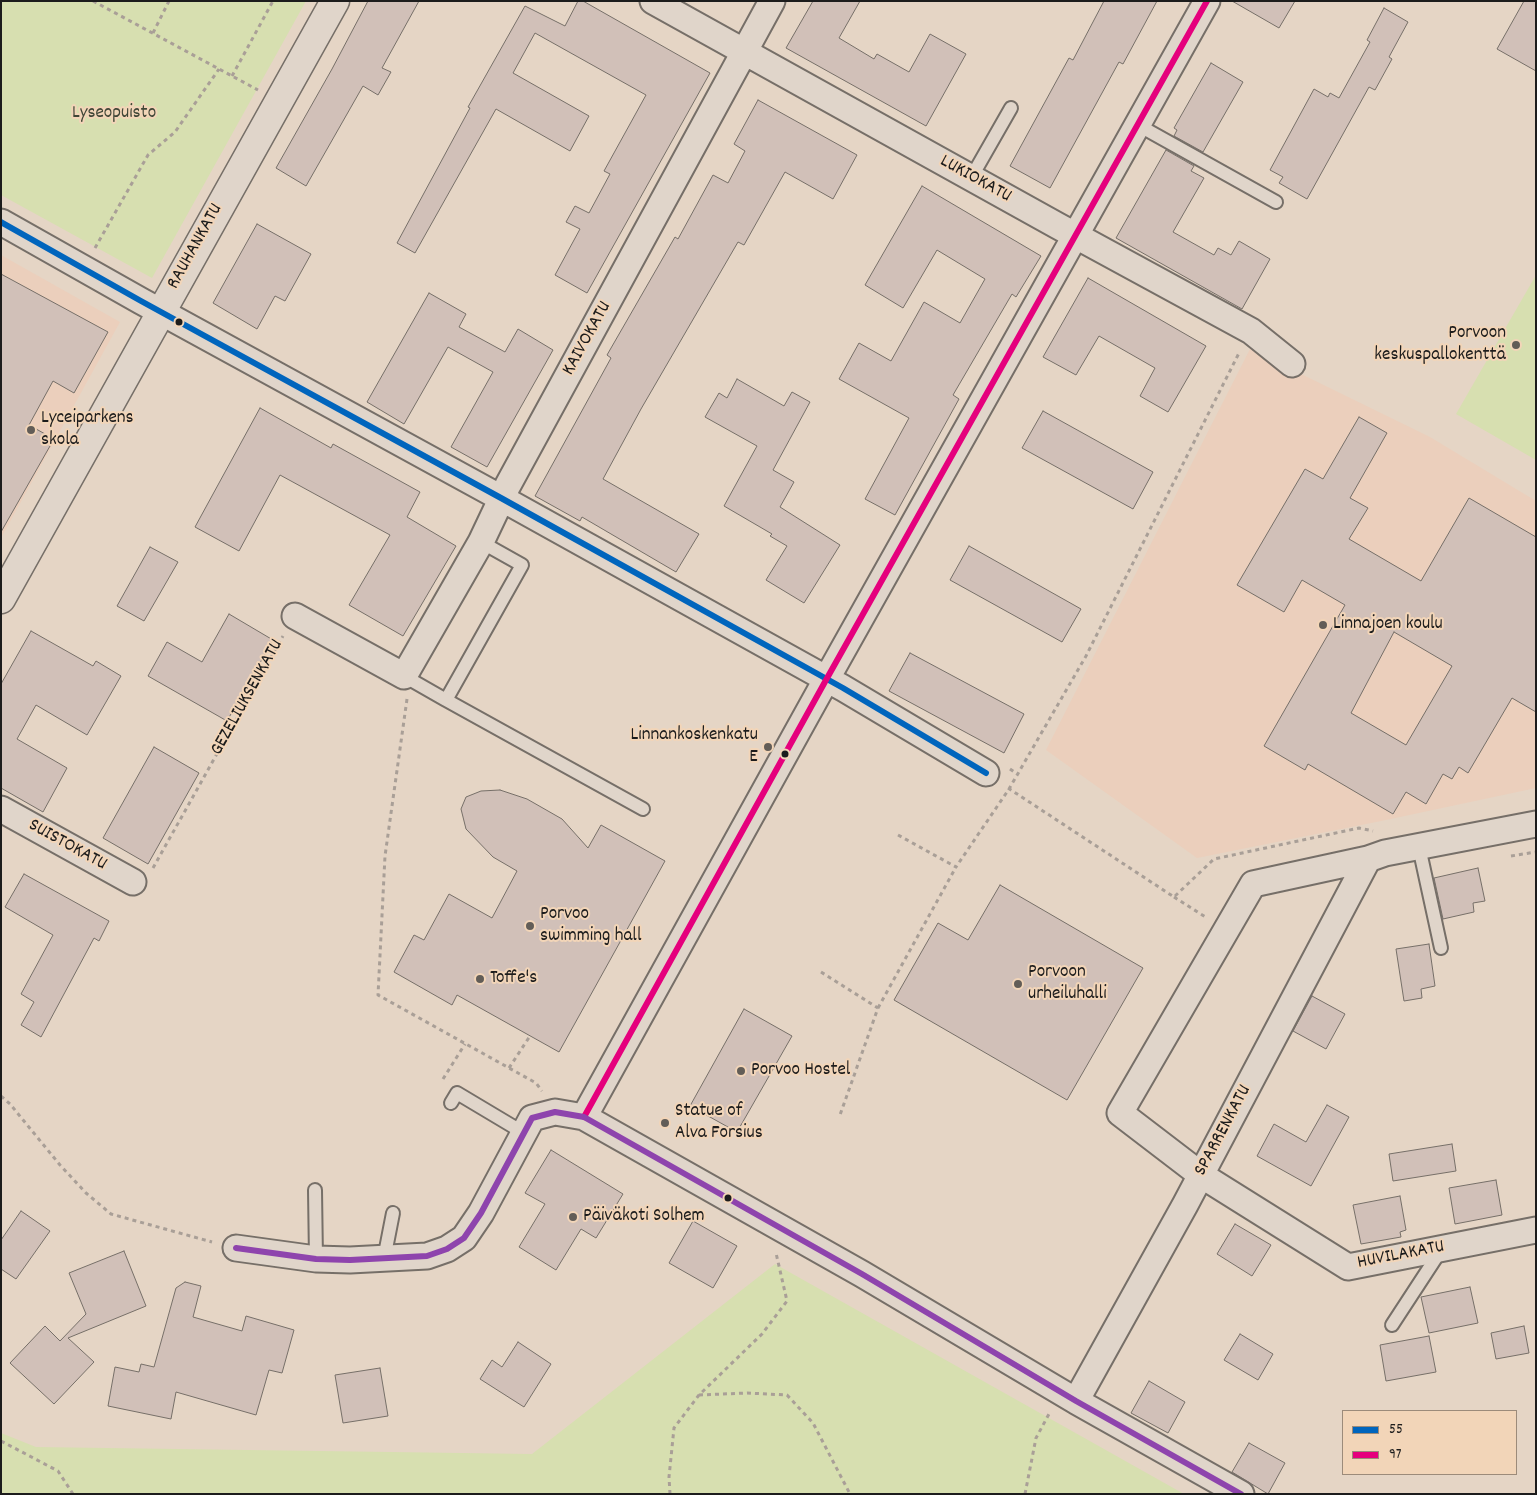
<!DOCTYPE html>
<meta charset="utf-8">
<style>
body{margin:0}
#map{position:relative;width:1537px;height:1495px;overflow:hidden;background:#e5d5c5;font-family:Dekko,sans-serif}
canvas{display:block}
.frame{position:absolute;inset:0;border:2px solid #1c1c1c;pointer-events:none}
.legend{position:absolute;left:1342px;top:1410px;width:175px;height:65px;box-sizing:border-box;background:#f2d5b8;border:1px solid #9c8b7a;margin:0;padding:6px 9px;list-style:none;font-size:15px;color:#1c1c1c}
.legend li{display:flex;align-items:center;gap:10px;height:25px}
.legend b{width:25px;border:1px solid #9c8b7a}
</style>
<div id="map">
<canvas width="1537" height="1495"></canvas>
<div class="frame"></div>
<ul class="legend">
<li><b style="height:6px;background:#0065bd"></b>55</li>
<li><b style="height:6px;background:#e5007d"></b>97</li>
</ul>
</div>
<script>
const c = document.querySelector('canvas').getContext('2d');
c.lineJoin = 'round';
function fillPath(path, color) { c.fillStyle = color; c.fill(path, 'evenodd'); }
const toPath = rows => new Path2D(rows.map(r => 'M' + r).join(''));
function stroke(path, color, width, dash) { c.strokeStyle = color; c.lineWidth = width; c.lineCap = dash ? 'butt' : 'round'; c.setLineDash(dash || []); c.stroke(path); }
function drawText(font, color, halo, rows, align = 'center') {
  c.font = font + ' Dekko,sans-serif'; c.lineWidth = 4; c.setLineDash([]); c.textBaseline = 'middle'; c.strokeStyle = halo; c.fillStyle = color; for (const [text, x, y, turn = 0] of rows) {
    c.save(); c.translate(x, y); c.rotate((+turn || 0) * Math.PI / 180); c.textAlign = isNaN(turn) ? turn : align; if (halo) c.strokeText(text, 0, 0); c.fillText(text, 0, 0); c.restore();
  }
}
fillPath(toPath([
 [1,255,120,322,1,538],
 [1250,349,1430,437,1536,501,1536,788,1386,820,1197,858,1046,750]
]), '#ebcfbc');
fillPath(toPath([
 [1,1,306,1,152,278,1,195],
 [1536,275,1536,460,1456,414],
 [775,1264,1184,1494,1,1494,1,1433,36,1447,532,1454]
]), '#d7dfb0');
const building = toPath([
 [368,1,419,1,382,68,391,72,378,95,363,86,306,186,276,168,332,69,368,1],
 [578,1,583,1,710,73,587,293,555,275,580,229,566,222,575,206,589,213,610,174,604,171,646,95,535,33,513,73,589,116,570,151,496,109,415,253,397,243,470,108,468,107,525,6,565,26,578,1],
 [813,1,860,1,839,38,874,59,877,54,909,72,930,34,966,54,926,126,786,48,813,1],
 [1104,1,1157,1,1123,64,1119,62,1050,188,1010,166,1069,58,1073,60,1104,1],
 [1232,1,1295,1,1279,28,1232,1],
 [1524,1,1536,1,1536,71,1497,49,1524,1],
 [1384,8,1408,22,1389,57,1392,59,1375,90,1369,87,1307,199,1279,183,1283,177,1270,170,1314,89,1328,97,1330,93,1339,98,1370,42,1367,40,1384,8],
 [1211,63,1243,82,1203,152,1174,136,1177,130,1174,128,1211,63],
 [758,100,857,155,833,199,785,172,744,245,738,242,641,409,603,479,699,534,676,572,582,517,580,521,535,496,611,358,607,355,675,237,678,239,713,175,728,183,745,151,734,144,758,100],
 [1166,150,1194,166,1191,171,1204,178,1173,232,1214,255,1218,248,1231,255,1239,241,1270,259,1242,309,1116,238,1166,150],
 [922,186,1041,256,1016,297,1012,294,953,395,959,399,895,515,865,499,909,418,839,379,859,343,891,361,924,302,960,323,985,279,937,250,903,308,865,285,922,186],
 [257,224,311,254,285,301,275,296,257,329,213,303,257,224],
 [1,274,108,332,74,393,53,381,29,425,54,439,1,532,1,274],
 [1088,278,1206,346,1168,412,1140,396,1155,368,1099,336,1076,375,1043,357,1088,278],
 [429,293,466,314,459,327,505,352,518,329,553,350,487,467,451,447,493,372,448,347,404,424,367,402,429,293],
 [737,379,784,406,792,392,810,402,773,470,794,482,780,507,840,545,804,603,766,580,787,546,770,536,772,534,724,506,757,446,705,417,719,393,727,398,737,379],
 [260,408,331,448,333,444,420,492,407,517,456,546,403,636,349,605,390,535,280,475,239,551,195,527,260,408],
 [1043,411,1153,472,1133,509,1022,448,1043,411],
 [1359,417,1387,433,1350,498,1368,508,1349,539,1421,581,1469,498,1536,537,1536,712,1512,698,1468,773,1459,767,1452,779,1443,774,1426,804,1406,792,1393,814,1308,764,1305,770,1264,746,1345,605,1302,580,1284,612,1237,585,1305,469,1323,479,1359,417],
 [1394,632,1452,666,1406,745,1351,713,1394,632],
 [969,546,1081,609,1062,642,950,580,969,546],
 [150,547,178,562,144,621,117,606,150,547],
 [229,614,273,640,227,721,148,676,167,642,202,662,229,614],
 [31,631,93,666,96,661,121,676,87,735,36,705,17,739,67,768,43,812,1,788,1,684,31,631],
 [910,653,1024,714,1004,753,889,691,910,653],
 [154,747,199,773,148,864,103,838,154,747],
 [500,790,527,799,562,819,588,848,601,825,665,861,559,1052,457,995,452,1005,394,972,414,935,424,940,449,894,492,918,517,871,493,857,466,829,461,809,466,797,481,791,500,790],
 [1478,868,1485,901,1473,903,1474,912,1443,919,1434,878,1478,868],
 [24,874,109,921,99,941,94,938,41,1037,21,1025,34,1002,21,994,53,935,5,907,24,874],
 [1000,885,1143,968,1067,1100,894,1000,938,923,968,940,1000,885],
 [1429,944,1435,986,1421,989,1422,998,1404,1001,1396,949,1429,944],
 [1312,996,1345,1014,1326,1049,1293,1031,1312,996],
 [744,1009,792,1036,737,1132,690,1106,744,1009],
 [1327,1105,1349,1117,1311,1186,1257,1156,1274,1124,1306,1142,1327,1105],
 [1452,1144,1456,1171,1393,1181,1389,1154,1452,1144],
 [551,1150,623,1194,596,1238,581,1229,556,1270,519,1247,545,1204,525,1193,551,1150],
 [1496,1180,1502,1215,1455,1224,1449,1188,1496,1180],
 [1400,1196,1406,1230,1400,1232,1401,1237,1361,1244,1353,1205,1400,1196],
 [21,1211,50,1231,16,1279,1,1269,1,1240,21,1211],
 [693,1221,737,1246,713,1288,669,1263,693,1221],
 [1235,1224,1271,1245,1252,1276,1217,1254,1235,1224],
 [124,1251,146,1306,68,1338,94,1362,54,1404,10,1363,45,1326,60,1341,86,1314,69,1273,124,1251],
 [185,1282,201,1286,193,1317,242,1331,246,1316,294,1330,282,1373,269,1370,256,1415,176,1392,171,1419,108,1406,115,1367,139,1372,141,1364,154,1367,176,1288,185,1282],
 [1470,1287,1478,1323,1429,1333,1421,1297,1470,1287],
 [1524,1326,1529,1353,1496,1359,1491,1333,1524,1326],
 [1240,1334,1273,1354,1258,1380,1224,1360,1240,1334],
 [1429,1336,1436,1372,1386,1381,1380,1345,1429,1336],
 [518,1342,551,1364,524,1407,480,1379,492,1360,502,1367,518,1342],
 [380,1368,388,1416,343,1423,335,1375,380,1368],
 [1149,1381,1185,1402,1168,1433,1131,1413,1149,1381],
 [1249,1443,1285,1463,1268,1494,1232,1472,1249,1443]
]);
fillPath(building, '#d1c0b8');
stroke(building, '#766f68', 1);
const service = toPath([
 [1138,125,1276,202],
 [971,178,1011,108],
 [404,676,446,700,522,565,481,542],
 [446,700,643,809],
 [1419,847,1441,948],
 [451,1103,457,1093,524,1133],
 [315,1190,316,1259],
 [384,1259,393,1213],
 [1392,1325,1441,1250]
]);
const minor = toPath([
 [653,1,1058,226,1251,331,1292,364],
 [1,222,141,301,501,498,843,688,986,773],
 [295,616,404,676,481,542,508,485,772,1],
 [1,809,133,882],
 [1536,824,1385,853,1368,859,1253,884,1120,1113,1201,1175,1348,1267,1536,1230],
 [584,1117,826,680,1207,1],
 [236,1248,316,1259,350,1260,427,1256,447,1249,464,1238,481,1213,532,1118,555,1112,584,1117,862,1274,1076,1401,1241,1494],
 [1076,1401,1185,1205,1368,859]
]);
const tertiary = toPath([
 [1,599,335,1]
]);
stroke(service, '#766f68', 16);
stroke(minor, '#766f68', 29);
stroke(tertiary, '#766f68', 31);
stroke(toPath([
 [93,1,258,90],
 [153,33,169,1],
 [232,76,273,1],
 [95,248,148,155,175,132,219,69],
 [407,699,385,856,378,995,536,1083,542,1091],
 [1010,769,1017,774],
 [1008,788,1174,897,1214,859,1359,828,1373,831],
 [898,835,956,867,1009,789,1086,656,1239,353],
 [1511,856,1536,852],
 [153,868,283,636],
 [1174,897,1207,918],
 [821,972,878,1008,840,1115],
 [878,1008,956,867],
 [509,1068,530,1036],
 [443,1079,465,1044],
 [1,1096,10,1104,60,1165,86,1193,111,1214,212,1242],
 [699,1395,747,1393,787,1395,813,1423,850,1494],
 [1,1441,58,1471,73,1494],
 [670,1494,669,1477,674,1428,699,1395,762,1334,787,1301,776,1253],
 [1025,1494,1036,1438,1049,1414]
]), '#a99f97', 3, [4, 4]);
stroke(service, '#e0d5ca', 12);
stroke(minor, '#e0d5ca', 25);
stroke(tertiary, '#e0d5ca', 28);
stroke(toPath([
 [1,222,141,301,501,498,843,688,986,773]
]), '#0065bd', 6);
stroke(toPath([
 [584,1117,826,680,1207,1]
]), '#e5007d', 6);
stroke(toPath([
 [236,1248,316,1259,350,1260,427,1256,447,1249,464,1238,481,1213,532,1118,555,1112,584,1117,862,1274,1076,1401,1241,1494]
]), '#8e44ad', 6);
for (const [x, y, r, color] of [
 [179,322,4.5,"#1c1c1c"],
 [1516,345,5,"#625d57"],
 [31,430,5,"#625d57"],
 [1323,625,5,"#625d57"],
 [768,747,5,"#625d57"],
 [785,754,4.5,"#1c1c1c"],
 [530,926,5,"#625d57"],
 [480,979,5,"#625d57"],
 [1018,984,5,"#625d57"],
 [741,1071,5,"#625d57"],
 [665,1123,5,"#625d57"],
 [728,1198,4.5,"#1c1c1c"],
 [573,1217,5,"#625d57"]
]) { const dot = new Path2D(); dot.arc(x, y, r, 0, 2 * Math.PI); c.fillStyle = color; c.fill(dot); stroke(dot, '#f2d5b8', 2); }
drawText('19px', '#3f4536', '#f2d5b8', [
 ["Lyseopuisto",114,114]
]);
drawText('19px', '#1c1c1c', '#f2d5b8', [
 ["LUKIOKATU",975,180,29],
 ["RAUHANKATU",196,247,-61],
 ["KAIVOKATU",588,339,-61],
 ["GEZELIUKSENKATU",248,698,-61],
 ["SUISTOKATU",67,846,29],
 ["SPARRENKATU",1224,1131,-62],
 ["HUVILAKATU",1401,1256,-11]
]);
drawText('19px', '#1c1c1c', '#f2d5b8', [
 ["Porvoon",1506,334,"right"],
 ["keskuspallokenttä",1506,356,"right"],
 ["Lyceiparkens",41,419],
 ["skola",41,441],
 ["Linnajoen koulu",1333,625],
 ["Linnankoskenkatu",758,736,"right"],
 ["E",758,758,"right"],
 ["Porvoo",540,915],
 ["swimming hall",540,937],
 ["Porvoon",1028,973],
 ["urheiluhalli",1028,995],
 ["Toffe's",490,979],
 ["Porvoo Hostel",751,1071],
 ["Statue of",675,1112],
 ["Alva Forsius",675,1134],
 ["Päiväkoti Solhem",583,1217]
], 'left');
</script>
